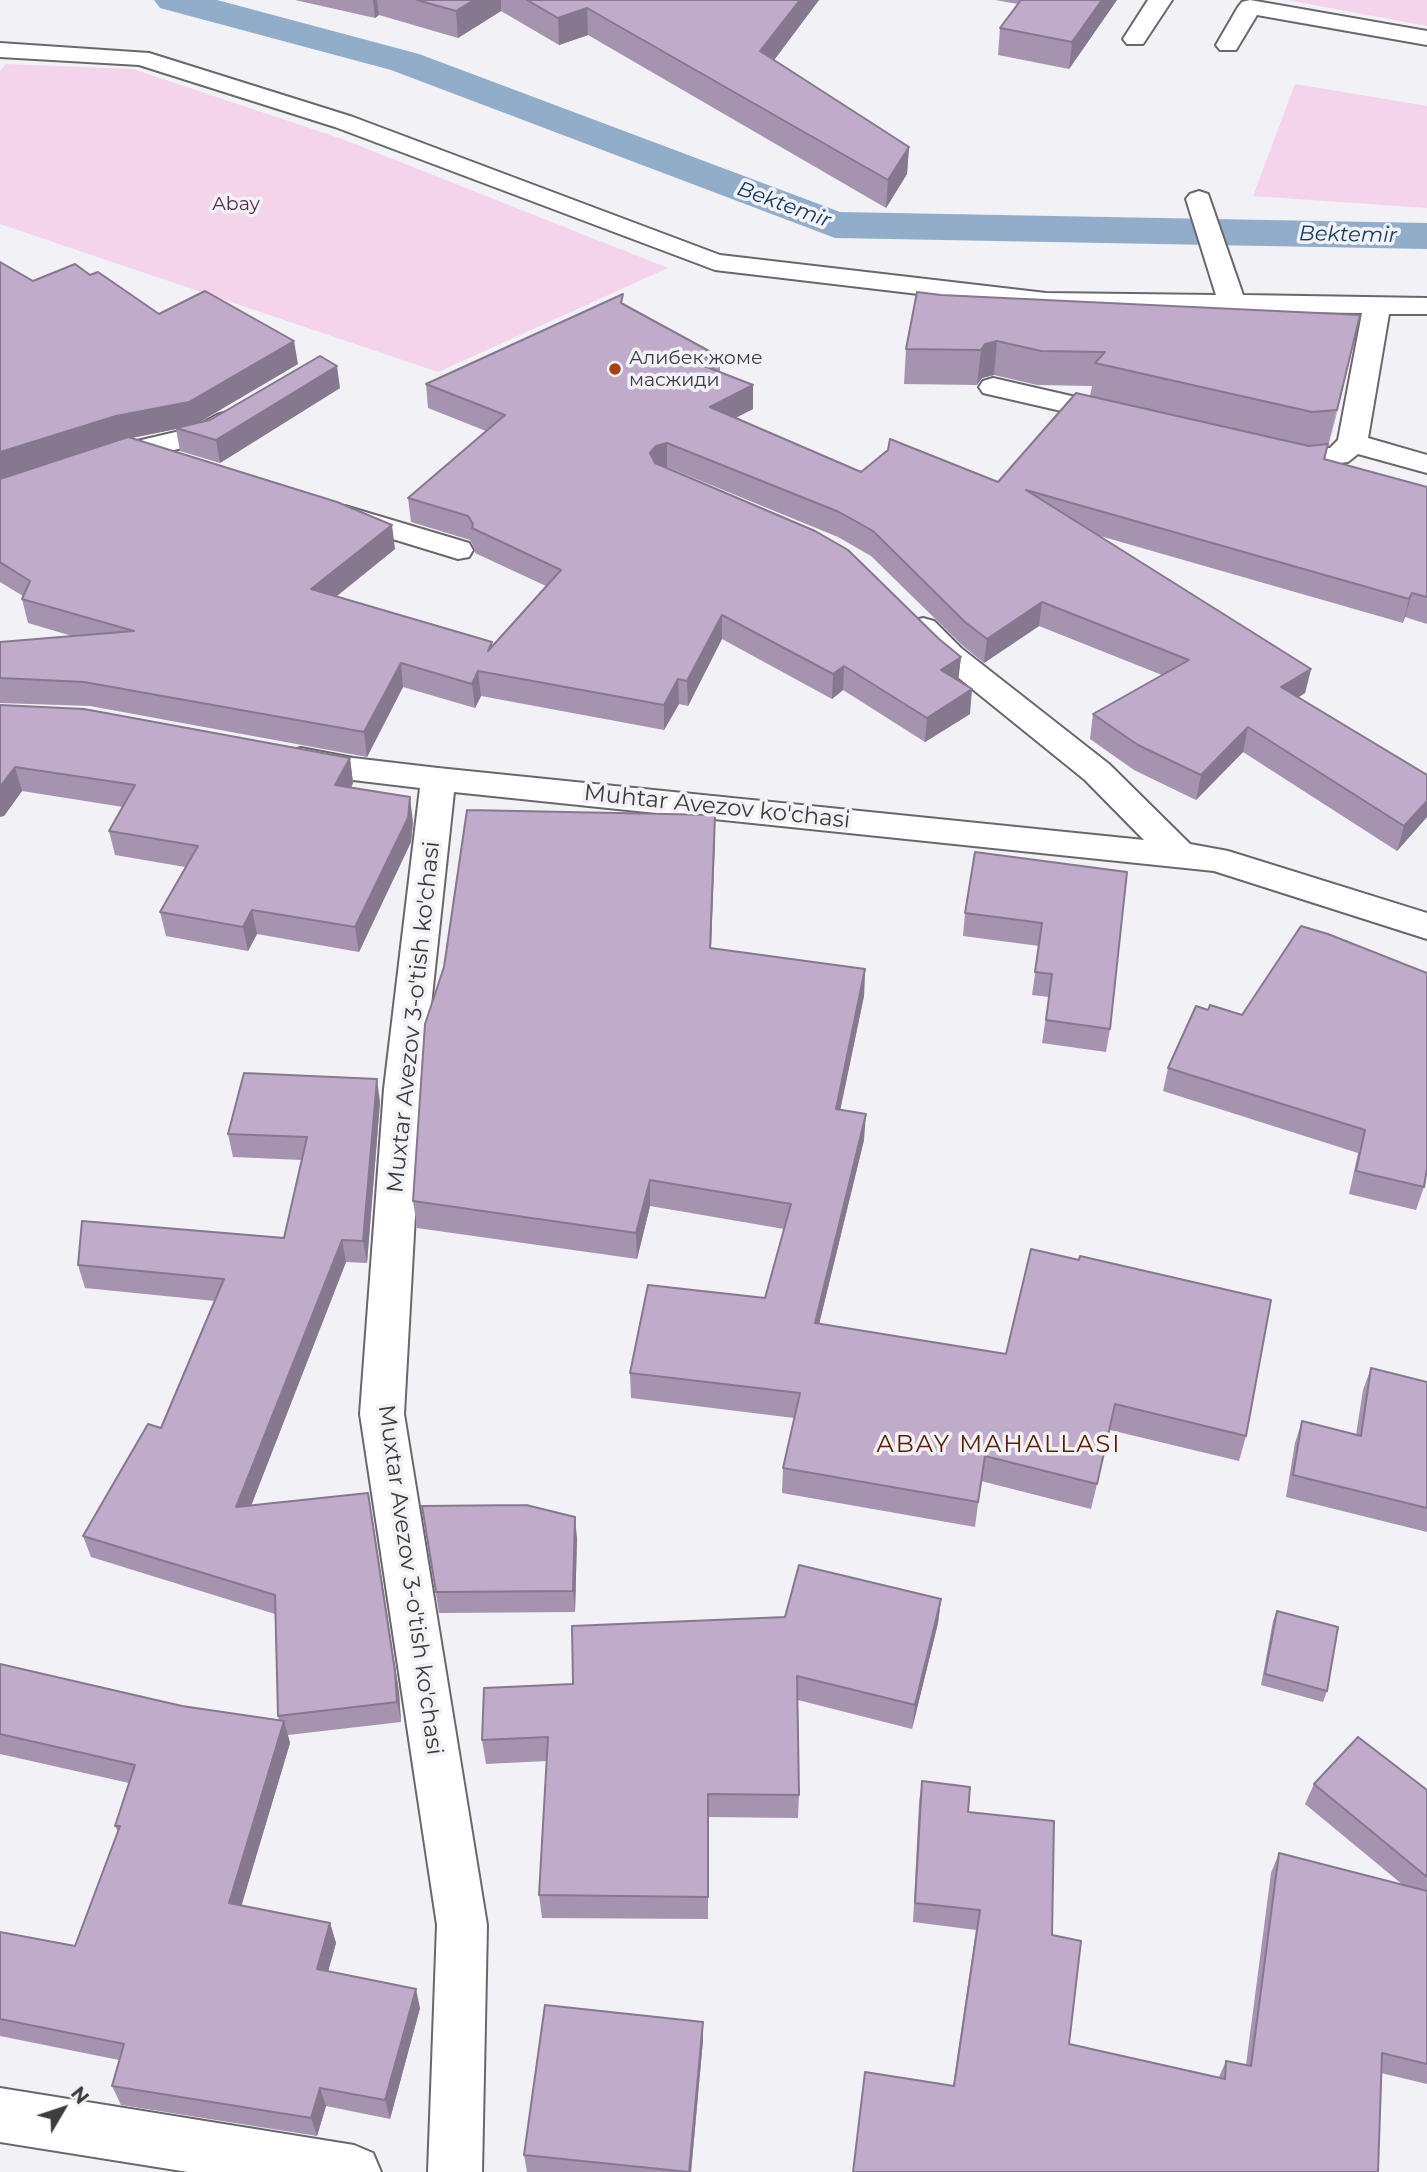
<!DOCTYPE html>
<meta charset="utf-8">
<style>
body{margin:0}
#map{position:relative;width:1427px;height:2172px;overflow:hidden;background:#f2f1f6;font-family:Montserrat,sans-serif}
canvas{display:block}
.north{position:absolute;left:28px;top:2074px;width:70px;height:70px;-webkit-text-stroke:5px #f2f1f6;paint-order:stroke;rotate:51deg;font-size:19px;font-weight:700;line-height:28px;text-align:center;color:#3d3c3e}
.north::after{content:'';display:block;margin:auto;width:24px;height:32px;background:#3d3c3e;clip-path:polygon(50% 0,100% 100%,50% 72%,0 100%)}
</style>
<div id="map">
<canvas width="1427" height="2172"></canvas>
<div class="north">N</div>
</div>
<script>
const c = document.querySelector('canvas').getContext('2d');
c.lineJoin = 'round';
function fillPath(path, color) { c.fillStyle = color; c.fill(path, 'evenodd'); }
const toPath = rows => new Path2D(rows.map(r => 'M' + r).join(''));
function stroke(path, color, width, dash) { c.strokeStyle = color; c.lineWidth = width; c.lineCap = dash ? 'butt' : 'round'; c.setLineDash(dash || []); c.stroke(path); }
function drawText(font, color, halo, rows, align = 'center') {
  c.font = font + ' Montserrat,sans-serif'; c.lineWidth = 7; c.setLineDash([]); c.textBaseline = 'middle'; c.strokeStyle = halo; c.fillStyle = color; for (const [text, x, y, turn = 0] of rows) {
    c.save(); c.translate(x, y); c.rotate((+turn || 0) * Math.PI / 180); c.textAlign = isNaN(turn) ? turn : align; if (halo) c.strokeText(text, 0, 0); c.fillText(text, 0, 0); c.restore();
  }
}
fillPath(toPath([
 [1287,0,1427,0,1427,26],
 [6,64,133,69,342,139,668,268,438,372,0,224,0,71],
 [1295,84,1427,106,1427,208,1253,196]
]), '#f3d4ea');
fillPath(toPath([
 [154,0,217,0,419,54,840,212,1427,223,1427,249,835,238,391,70,160,8,154,0]
]), '#92adc9');
const minor = toPath([
 [1148,0,1172,0,1143,44,1127,44,1123,39,1148,0],
 [1250,0,1427,31,1427,45,1257,15,1236,50,1220,50,1216,45,1238,7,1242,2,1250,0],
 [0,43,149,53,353,117,720,255,1046,293,1216,295,1186,199,1190,194,1199,191,1208,194,1243,295,1427,298,1427,314,1389,314,1368,438,1427,455,1427,473,1358,454,1348,462,1305,467,1265,457,1260,451,1265,445,1275,442,1305,449,1330,448,1338,440,1362,313,1046,309,715,270,335,127,139,65,0,57,0,43],
 [993,378,1128,409,1132,415,1128,421,1118,424,983,393,979,387,983,381,993,378],
 [227,412,237,415,242,421,237,427,213,441,104,466,94,463,89,457,94,451,193,428,217,415,227,412],
 [345,506,469,543,473,550,469,557,458,559,334,521,330,515,334,509,345,506],
 [923,618,934,621,961,648,1109,764,1190,844,1228,851,1427,913,1427,939,1214,871,454,792,422,1089,404,1414,487,1925,482,2172,428,2172,437,1925,360,1414,384,1089,420,788,353,780,301,770,289,767,284,759,289,751,301,748,353,758,438,768,1144,840,1085,780,939,662,907,628,912,621,923,618],
 [0,2088,354,2145,373,2153,381,2172,188,2172,0,2142,0,2088]
]);
stroke(minor, '#68686c', 4);
fillPath(minor, '#fff');
fillPath(toPath([
 [295,0,819,0,774,60,909,147,907,174,886,208,588,35,559,45,501,11,458,38,379,15,375,18],
 [995,0,1117,0,1069,69,998,55,1000,28,1018,4],
 [0,262,33,281,90,275,159,314,298,364,197,423,340,388,220,463,180,451,176,429,132,438,395,549,336,597,493,646,546,586,475,553,474,547,470,540,411,522,408,498,486,431,428,408,426,384,623,304,720,357,720,372,753,385,753,409,735,418,861,472,998,482,1090,396,1092,386,1037,385,994,375,982,378,977,385,904,384,906,349,941,295,1360,315,1325,459,1427,487,1427,624,1405,617,1403,623,1100,536,1311,669,1305,693,1299,697,1427,775,1427,817,1397,851,1243,752,1196,800,1134,770,1090,739,1093,714,1162,675,1039,626,984,663,963,646,871,556,838,537,667,467,666,468,939,639,961,657,958,681,970,714,925,742,843,690,832,699,722,639,688,706,679,704,664,730,481,696,475,708,403,687,367,757,90,706,0,703,0,642,72,636,28,623,22,599,23,596,0,582],
 [50,462,4,477,7,476],
 [0,705,350,758,353,783,351,788,413,822,411,842,359,952,257,934,248,951,166,936,160,912,185,867,115,855,109,831,123,807,22,791,4,816],
 [715,815,711,948,865,969,864,996,840,1110,864,1140,819,1324,1246,1436,1239,1461,1110,1430,1091,1509,981,1481,975,1527,782,1493,783,1468,794,1418,631,1398,630,1373,765,1298,784,1229,650,1206,637,1259,417,1228,413,1201],
 [1127,872,1110,1029,1106,1052,1042,1043,1049,997,1032,995,1039,946,963,936,965,913],
 [1208,1010,1242,1015,1424,1187,1416,1210,1349,1194,1358,1153,1163,1091,1168,1068],
 [380,1102,367,1263,346,1262,251,1506,372,1514,399,1692,401,1722,288,1735,290,1743,241,1906,330,1923,336,1943,328,1972,420,2008,390,2119,326,2106,317,2136,121,2105,112,2086,119,2060,0,2036,0,1932,75,1946,118,1832,115,1826,129,1783,0,1754,0,1664,182,1706,279,1720,278,1716,275,1614,91,1557,83,1536,161,1428,215,1301,85,1288,78,1265,284,1238,302,1160,233,1157,228,1134],
 [1371,1368,1427,1382,1427,1532,1286,1497,1295,1443,1302,1421,1356,1435,1363,1390],
 [422,1506,577,1538,575,1612,439,1613],
 [941,1599,938,1623,912,1729,798,1700,799,1795,798,1818,708,1817,708,1919,542,1918,539,1895,547,1761,486,1764,482,1740,573,1684,785,1617],
 [1277,1611,1327,1691,1323,1702,1261,1685,1273,1621],
 [922,1781,968,1812,1052,1935,1069,2044,1219,2077,1226,2061,1246,2065,1271,1873,1279,1853,1403,1885,1305,1804,1314,1784,1427,1790,1427,2084,1381,2073,1378,2172,953,2086,976,1930,913,1922,919,1802],
 [703,2022,703,2040,691,2172,527,2172,524,2155]
]), '#a593af');
fillPath(toPath([
 [373,0,377,0,379,15,375,18],
 [474,0,501,0,501,11,458,38,456,11],
 [800,0,819,0,760,79,760,51],
 [1102,0,1117,0,1069,69,1072,42],
 [587,8,588,35,559,45,558,18],
 [909,147,907,174,886,208,888,180],
 [1360,315,1352,350,1329,445,1337,410],
 [294,341,298,364,193,426,176,428,176,429,121,440,7,476,0,480,0,452,116,416],
 [997,341,994,375,982,378,977,385,981,350,985,344],
 [337,366,340,388,220,463,216,440],
 [753,385,753,409,710,431,710,407],
 [667,443,667,467,656,470,650,453,656,446],
 [392,525,395,549,314,614,311,589],
 [1412,593,1405,617,1403,623,1409,599],
 [1042,602,1039,626,984,663,987,639],
 [722,615,722,639,688,706,687,681],
 [961,657,958,681,941,670],
 [401,663,403,687,367,757,364,732],
 [844,666,843,690,832,699,833,674],
 [1311,669,1305,693,1276,711,1281,687],
 [478,671,481,696,475,708,472,684],
 [678,679,679,704,664,730,664,705],
 [972,689,970,714,925,742,927,718],
 [1248,727,1243,752,1196,800,1201,775],
 [350,758,353,783,339,810,335,785],
 [15,767,22,791,4,816,0,817,0,787],
 [410,797,413,822,411,842,359,952,355,927],
 [1427,801,1427,817,1397,851,1404,826],
 [715,815,715,842,710,974,710,948],
 [252,910,257,934,248,951,243,927],
 [865,969,864,996,835,1135,836,1109],
 [377,1079,380,1102,367,1263,363,1241],
 [866,1114,864,1140,813,1349,815,1323],
 [650,1180,650,1206,637,1259,636,1233],
 [342,1240,346,1262,242,1529,236,1507],
 [368,1493,399,1692,401,1722,397,1702],
 [575,1517,577,1538,575,1612,573,1591],
 [941,1599,938,1623,912,1729,915,1705],
 [284,1721,290,1743,236,1924,229,1903],
 [330,1923,336,1943,323,1989,317,1969],
 [416,1989,420,2008,390,2119,385,2100],
 [703,2022,703,2040,691,2172,689,2172],
 [320,2088,326,2106,317,2136,311,2118]
]), '#86788e');
const building = toPath([
 [417,0,474,0,456,11,417,0],
 [527,0,800,0,760,51,909,147,888,180,587,8,558,18,527,0],
 [1021,0,1102,0,1072,42,1000,28,1021,0],
 [0,262,33,281,75,264,90,275,98,272,159,314,205,291,294,341,189,402,116,416,0,452,0,262],
 [917,292,941,295,1360,315,1337,410,1312,412,1095,363,1105,352,1041,351,997,341,985,344,981,350,906,349,917,292],
 [623,294,621,303,720,357,681,357,753,385,710,407,861,472,888,450,890,439,998,482,1076,393,1309,446,1328,444,1324,459,1427,487,1427,597,1412,593,1409,599,1026,490,1311,669,1281,687,1427,775,1427,801,1404,826,1248,727,1201,775,1138,745,1093,714,1189,660,1042,602,987,639,965,622,873,531,839,512,667,443,656,446,650,453,655,463,815,531,848,550,939,639,961,657,941,670,972,689,927,718,844,666,833,674,722,615,687,681,678,679,664,705,478,671,472,684,401,663,364,732,84,682,0,678,0,642,134,631,22,599,30,581,0,562,0,479,128,437,337,502,392,525,311,589,492,642,488,651,561,570,472,528,473,524,468,516,408,498,505,415,426,384,623,294],
 [320,356,337,366,216,440,176,428,210,420,320,356],
 [0,705,84,709,350,758,335,785,410,797,408,818,355,927,252,910,243,927,160,912,198,846,109,831,135,785,15,767,0,787,0,705],
 [467,810,715,815,710,948,865,969,836,1109,866,1114,815,1323,1006,1354,1031,1249,1079,1260,1080,1256,1271,1300,1246,1436,1115,1404,1097,1484,985,1456,978,1502,783,1468,800,1393,630,1373,648,1285,765,1298,791,1204,650,1180,636,1233,413,1201,425,1024,444,967,467,810],
 [975,852,1127,872,1110,1029,1046,1020,1052,974,1035,972,1042,923,965,913,975,852],
 [1301,926,1328,934,1427,973,1427,1168,1424,1187,1356,1171,1365,1130,1168,1068,1196,1006,1208,1010,1210,1005,1242,1015,1301,926],
 [244,1073,377,1079,363,1241,342,1240,236,1507,368,1493,395,1671,397,1702,278,1716,275,1595,83,1536,148,1424,161,1428,224,1279,78,1265,82,1221,284,1238,307,1137,228,1134,244,1073],
 [1371,1368,1427,1382,1427,1508,1293,1475,1302,1421,1361,1436,1371,1368],
 [526,1505,575,1517,573,1591,436,1592,422,1506,526,1505],
 [799,1565,941,1599,915,1705,797,1676,799,1795,708,1794,708,1897,539,1895,548,1737,482,1740,484,1688,573,1684,572,1626,785,1617,799,1565],
 [1277,1611,1338,1627,1327,1691,1265,1674,1277,1611],
 [0,1664,182,1706,284,1721,229,1903,330,1923,317,1969,416,1989,385,2100,320,2088,311,2118,112,2086,124,2044,0,2019,0,1932,75,1946,120,1826,115,1826,135,1765,0,1734,0,1664],
 [1358,1737,1427,1790,1427,1877,1314,1784,1358,1737],
 [922,1781,970,1787,968,1812,1054,1821,1052,1935,1081,1941,1069,2044,1225,2079,1226,2061,1251,2066,1279,1853,1427,1891,1427,2064,1382,2053,1378,2172,853,2172,865,2072,954,2086,980,1910,915,1903,922,1781],
 [545,2005,703,2022,689,2172,524,2155,545,2005]
]);
fillPath(building, '#c0abcb');
stroke(building, '#86788e', 2);
for (const [x, y, r, color] of [
 [615,369,7,"#a64211"]
]) { const dot = new Path2D(); dot.arc(x, y, r, 0, 2 * Math.PI); c.fillStyle = color; c.fill(dot); stroke(dot, '#f2f1f6', 2.5); }
drawText('19px', '#592d4f', '#f2f1f6', [
 ["Abay",236,204]
]);
drawText('19px', '#3d3c3e', '#f2f1f6', [
 ["Алибек жоме",629,358],
 ["масжиди",629,380]
], 'left');
drawText('italic 21px', '#0f3a5f', '#f2f1f6', [
 ["Bektemir",784,205,20],
 ["Bektemir",1348,235,1]
]);
drawText('23px', '#3d3c3e', '#f2f1f6', [
 ["Muhtar Avezov ko'chasi",717,807,6],
 ["Muxtar Avezov 3-o'tish ko'chasi",414,1017,-84],
 ["Muxtar Avezov 3-o'tish ko'chasi",410,1580,82]
]);
c.letterSpacing = '2px';
drawText('24px', '#5c1d00', '#f2f1f6', [
 ["ABAY MAHALLASI",999,1445]
]);
c.letterSpacing = '0px';
</script>
